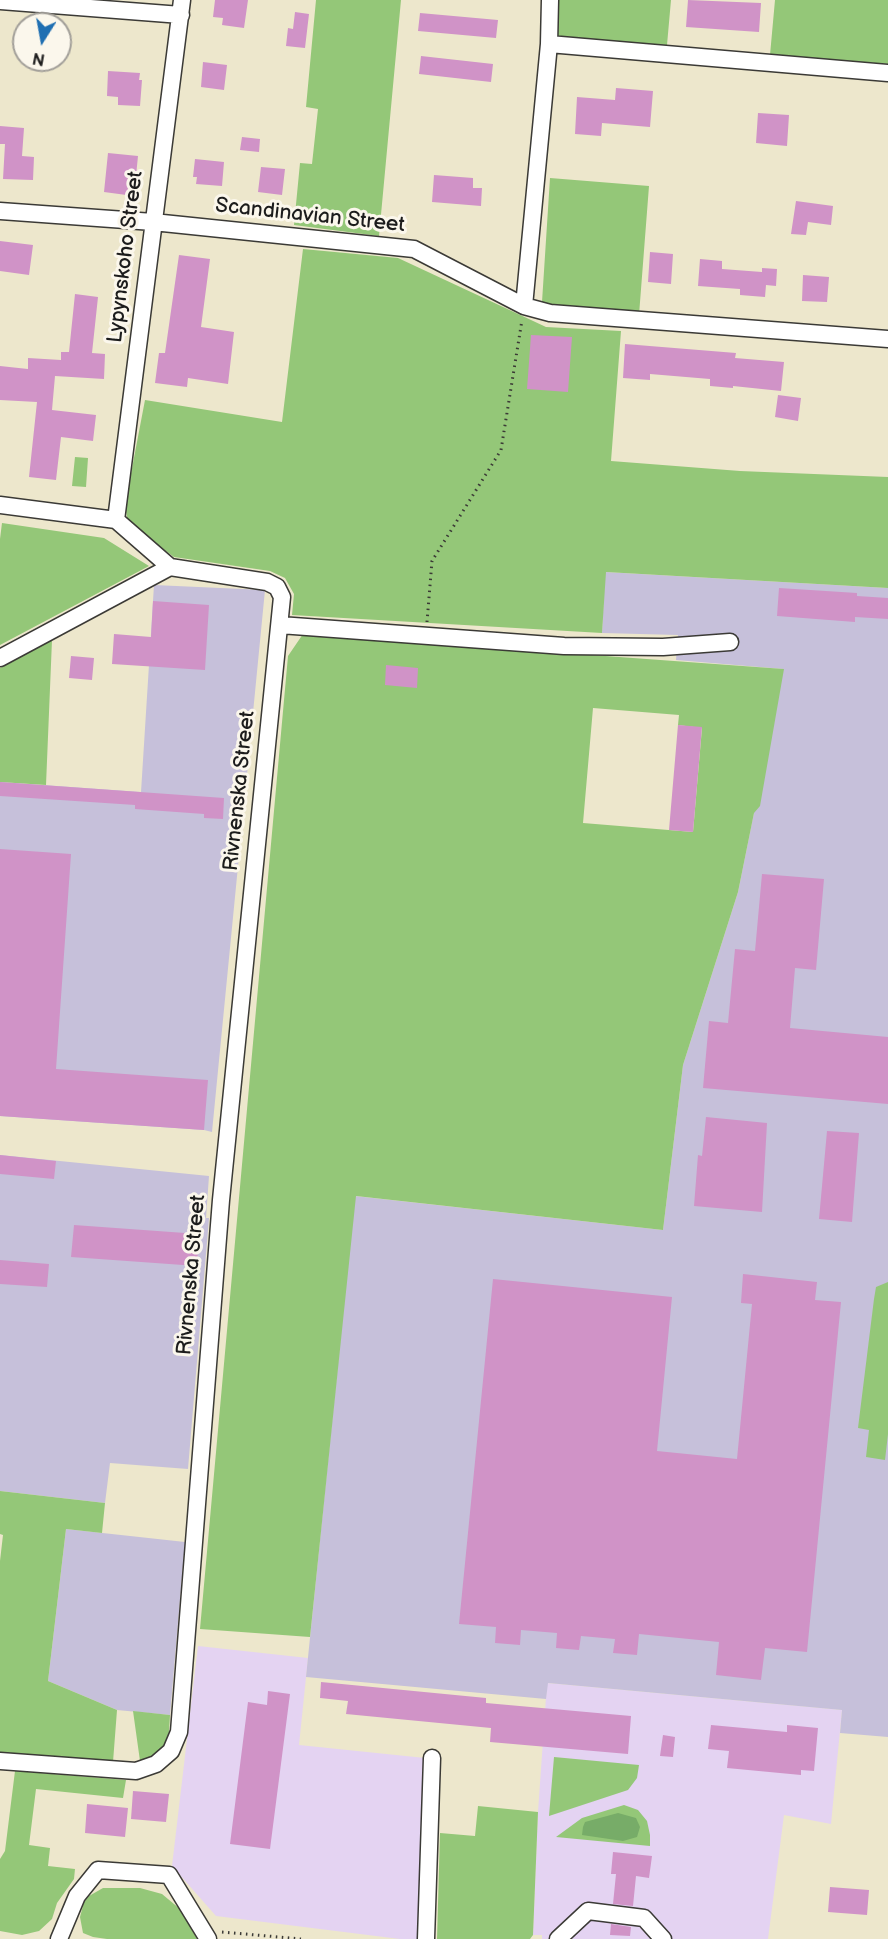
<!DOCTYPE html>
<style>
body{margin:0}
#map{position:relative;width:888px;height:1939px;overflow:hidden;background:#ede7cc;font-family:"Balsamiq Sans",sans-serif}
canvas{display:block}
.north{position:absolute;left:12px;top:12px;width:60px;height:60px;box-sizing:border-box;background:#fbf7ec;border:2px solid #a29f99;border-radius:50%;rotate:191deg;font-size:16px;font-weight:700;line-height:24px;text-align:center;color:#1c1c1c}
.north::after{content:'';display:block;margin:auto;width:21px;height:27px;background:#1f6fb2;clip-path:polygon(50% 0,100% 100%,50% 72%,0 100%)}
</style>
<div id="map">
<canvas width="888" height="1939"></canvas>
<div class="north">N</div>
</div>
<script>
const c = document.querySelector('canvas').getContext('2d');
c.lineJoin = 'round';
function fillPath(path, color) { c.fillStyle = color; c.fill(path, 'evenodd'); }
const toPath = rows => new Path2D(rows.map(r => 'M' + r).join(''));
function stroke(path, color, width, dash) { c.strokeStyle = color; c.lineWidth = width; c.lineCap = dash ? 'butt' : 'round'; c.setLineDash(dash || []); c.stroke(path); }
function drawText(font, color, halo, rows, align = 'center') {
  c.font = font + ' "Balsamiq Sans",sans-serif'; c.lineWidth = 6; c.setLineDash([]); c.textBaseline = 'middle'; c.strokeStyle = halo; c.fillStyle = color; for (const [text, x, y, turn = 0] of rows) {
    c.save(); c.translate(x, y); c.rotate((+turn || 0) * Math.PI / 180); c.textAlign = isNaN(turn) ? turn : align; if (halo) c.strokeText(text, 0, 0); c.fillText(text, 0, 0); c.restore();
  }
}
fillPath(toPath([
 [198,1646,308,1658,299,1745,425,1758,417,1939,400,1939,216,1916,172,1866],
 [547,1683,842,1710,831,1824,784,1815,768,1939,542,1939,542,1935,533,1935,538,1812]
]), '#e4d3f2');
fillPath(toPath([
 [605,572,888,588,888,1737,840,1733,842,1710,548,1683,546,1699,306,1677,355,1196,663,1230,683,1065,738,892,783,669,676,660,678,635,602,633],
 [154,585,265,590,212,1132,204,1130,0,1116,0,782,141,792],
 [0,1155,209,1176,206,1218,209,1218,188,1469,110,1463,105,1503,0,1491],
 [66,1529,185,1542,170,1715,117,1710,48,1681]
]), '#c6c0da');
fillPath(toPath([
 [316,0,401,0,379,236,294,225,300,163,312,164,318,109,306,107],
 [558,0,671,0,667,45,556,38],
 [775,0,888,0,888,64,770,55],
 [550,178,649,186,639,315,551,307,542,302],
 [303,249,398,258,546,327,621,331,611,461,740,471,888,477,888,588,606,572,602,633,292,615,294,594,285,578,270,571,174,557,128,523,125,505,145,400,282,422],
 [75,457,88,458,86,487,72,486],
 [2,523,104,538,149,566,0,645,0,539],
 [303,634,784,669,760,806,754,813,738,892,683,1065,663,1230,356,1196,310,1637,200,1629,288,656],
 [593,708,679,715,678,725,702,728,693,832,583,823],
 [52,640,46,785,0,782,0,668],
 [888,1282,888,1434,885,1460,866,1457,869,1430,858,1428,874,1299,876,1287],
 [0,1491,105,1503,102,1533,66,1529,48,1681,117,1710,113,1762,0,1752,0,1561,3,1535,0,1534],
 [133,1711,170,1715,169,1732,164,1746,152,1757,140,1761],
 [554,1757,639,1765,637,1778,628,1790,549,1816],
 [15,1771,126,1780,123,1798,36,1789,29,1845,50,1848,48,1866,75,1869,74,1879,57,1903,52,1919,39,1931,22,1935,0,1931,0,1859,5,1851],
 [624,1805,638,1810,647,1821,650,1835,650,1846,556,1837,582,1818],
 [478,1806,538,1812,533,1935,530,1939,437,1939,440,1833,475,1836],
 [103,1888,140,1888,162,1894,180,1909,197,1939,107,1939,93,1937,83,1933,80,1917,84,1902,89,1896]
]), '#94c778');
fillPath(toPath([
 [618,1813,636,1818,640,1827,637,1837,623,1841,582,1835,583,1827,585,1822]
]), '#77ac68');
fillPath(toPath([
 [215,0,248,0,244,28,222,25,223,18,213,17],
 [688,0,761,3,759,32,686,27],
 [295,12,309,14,305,48,286,46,288,28,293,29],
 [420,13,498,20,496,38,418,31],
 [421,56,493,64,491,82,419,74],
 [203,62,227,65,224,90,201,87],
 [108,71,140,73,139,80,142,80,140,106,118,105,118,97,107,96],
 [616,88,653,91,650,127,602,123,601,136,575,134,577,97,615,100],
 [758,113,789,115,787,146,756,143],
 [0,126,24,128,22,156,34,157,33,180,3,179,5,144,0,144],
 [242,137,260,139,259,152,240,150],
 [108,153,138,156,134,196,104,192],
 [195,159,224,162,222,186,196,184,197,177,193,177],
 [261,167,285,169,282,195,258,192],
 [434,175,473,178,473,188,482,188,481,206,432,202],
 [796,201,833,206,831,225,808,222,806,235,791,234],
 [0,241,33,245,29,275,0,271],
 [650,252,673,254,671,284,648,282],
 [179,255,210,259,201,327,234,332,228,384,188,378,187,387,155,383,159,353,165,353],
 [700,259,722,261,722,269,762,272,762,268,777,269,776,286,766,285,765,297,740,295,740,289,698,286],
 [803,275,829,277,827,302,802,301],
 [75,294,98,297,92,353,105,354,104,379,55,376,52,410,96,415,93,441,61,437,56,480,29,477,37,402,0,400,0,366,28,369,28,358,61,360,61,352,69,352],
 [531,335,572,337,568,392,527,389],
 [625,344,736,353,735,358,784,362,781,391,733,386,733,388,710,386,710,379,650,374,650,380,623,378],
 [778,395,801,398,798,421,775,417],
 [779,588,857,593,857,596,888,598,888,619,855,617,855,622,777,616],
 [153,601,209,605,205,670,112,664,114,634,151,637],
 [71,656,94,658,92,680,69,678],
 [386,665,418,668,417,688,385,685],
 [678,725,702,727,693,832,669,830],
 [0,782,224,798,223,819,204,818,204,814,135,809,135,805,0,796],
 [0,849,71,854,56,1069,208,1080,204,1130,0,1116],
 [762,874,824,879,816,970,795,968,790,1028,888,1037,888,1104,703,1088,709,1021,728,1023,735,949,755,951],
 [706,1117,767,1123,762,1212,694,1206,698,1155,702,1156],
 [827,1131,859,1133,852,1222,819,1219],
 [0,1155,56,1161,54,1179,0,1174],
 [74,1225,199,1234,197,1266,71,1257],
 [0,1260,49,1264,47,1287,0,1284],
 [743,1274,817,1282,815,1300,841,1302,807,1652,765,1648,761,1680,716,1675,719,1642,639,1634,637,1655,613,1653,615,1639,581,1636,579,1650,556,1648,557,1633,521,1630,520,1645,495,1643,496,1627,459,1624,493,1279,672,1297,657,1451,737,1459,752,1304,741,1303],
 [321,1682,486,1698,486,1703,631,1716,628,1754,490,1742,491,1728,346,1714,348,1701,320,1698],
 [268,1691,290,1694,270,1849,230,1844,248,1702,267,1705],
 [711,1725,787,1732,787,1725,818,1728,814,1771,801,1770,801,1775,727,1768,729,1751,708,1749],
 [663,1735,675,1737,673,1757,660,1756],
 [133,1791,169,1794,166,1822,131,1819],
 [87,1804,128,1808,125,1837,85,1833],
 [613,1852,652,1856,649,1878,636,1876,633,1906,613,1904,616,1874,611,1874],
 [830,1887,869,1890,867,1915,828,1912],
 [611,1924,631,1927,630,1936,610,1935]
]), '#d093c7');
const minor = toPath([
 [550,0,549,44,888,73],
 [0,1,181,15],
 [0,211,153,222,414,249,524,306,550,313,888,339],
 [524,306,549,44],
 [0,505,116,520],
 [116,520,182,0],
 [280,625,564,646,663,647,730,642],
 [0,658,170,567],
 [0,1761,136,1771,156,1764,171,1751,179,1732,221,1200,282,597,277,587,267,582,170,567,116,520],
 [59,1939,77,1896,98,1870,169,1875,208,1939],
 [426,1939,432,1758],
 [558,1939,588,1911,644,1918,663,1939]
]);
stroke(minor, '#3b3a36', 19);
stroke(toPath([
 [427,622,432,561,501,450,522,320],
 [222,1932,301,1939]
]), '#3b3a36', 3, [1.5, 4.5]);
stroke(minor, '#fff', 16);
drawText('21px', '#1c1c1c', '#fbf7ec', [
 ["Scandinavian Street",310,216,6],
 ["Lypynskoho Street",126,257,-83],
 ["Rivnenska Street",240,791,-84],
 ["Rivnenska Street",192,1275,-85]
]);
</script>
